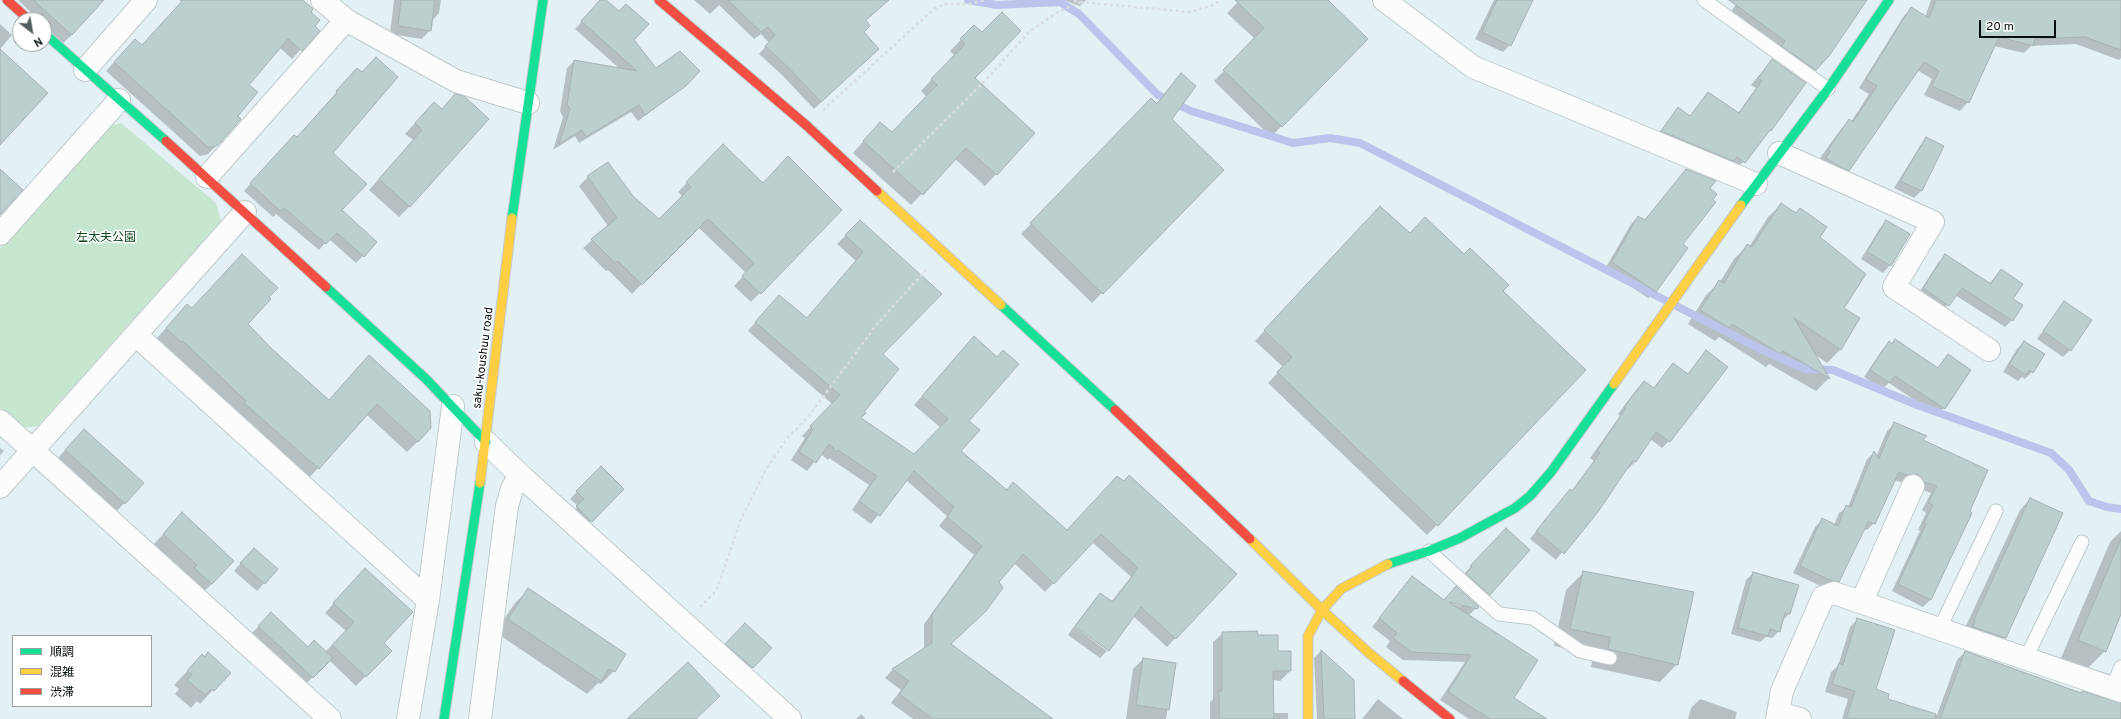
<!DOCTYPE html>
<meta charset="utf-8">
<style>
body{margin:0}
#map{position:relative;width:2121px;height:719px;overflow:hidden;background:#e4f1f4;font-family:Overpass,"Noto Sans JP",sans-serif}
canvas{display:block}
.legend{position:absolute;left:12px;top:635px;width:140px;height:72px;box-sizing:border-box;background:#fff;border:1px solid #9c9fa0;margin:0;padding:5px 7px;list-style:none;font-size:12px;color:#070f11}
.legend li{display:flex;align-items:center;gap:8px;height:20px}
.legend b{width:20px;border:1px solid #9c9fa0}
.north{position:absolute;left:12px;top:12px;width:40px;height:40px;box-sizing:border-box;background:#fff;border:1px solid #9c9fa0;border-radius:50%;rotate:149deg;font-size:11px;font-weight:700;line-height:16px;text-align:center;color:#070f11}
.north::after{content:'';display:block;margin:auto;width:14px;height:18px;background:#545e60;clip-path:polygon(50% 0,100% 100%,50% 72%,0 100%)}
.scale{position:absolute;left:1979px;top:20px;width:77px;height:18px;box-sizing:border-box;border:2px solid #070f11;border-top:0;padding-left:5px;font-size:12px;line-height:14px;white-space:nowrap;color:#070f11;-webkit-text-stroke:3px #fff;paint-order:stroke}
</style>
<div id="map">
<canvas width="2121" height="719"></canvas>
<ul class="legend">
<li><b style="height:5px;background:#16e098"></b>順調</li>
<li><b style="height:5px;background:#ffcf43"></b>混雑</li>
<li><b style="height:5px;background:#f24e42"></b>渋滞</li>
</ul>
<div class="north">N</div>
<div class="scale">20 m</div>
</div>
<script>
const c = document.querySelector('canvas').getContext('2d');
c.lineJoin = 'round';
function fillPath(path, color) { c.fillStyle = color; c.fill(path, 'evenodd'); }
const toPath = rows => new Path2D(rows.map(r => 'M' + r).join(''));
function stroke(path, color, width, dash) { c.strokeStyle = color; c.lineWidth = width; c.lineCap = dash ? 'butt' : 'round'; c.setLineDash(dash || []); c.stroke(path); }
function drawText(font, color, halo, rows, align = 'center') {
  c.font = font + ' Overpass,"Noto Sans JP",sans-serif'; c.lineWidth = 3; c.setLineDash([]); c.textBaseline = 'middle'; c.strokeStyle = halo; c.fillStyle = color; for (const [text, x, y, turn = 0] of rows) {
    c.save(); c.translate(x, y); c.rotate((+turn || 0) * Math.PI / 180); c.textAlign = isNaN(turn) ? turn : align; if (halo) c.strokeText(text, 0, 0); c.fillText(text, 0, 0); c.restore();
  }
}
fillPath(toPath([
 [121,123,216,203,221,221,38,426,22,428,0,409,0,248,108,126]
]), '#c6e6d0');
fillPath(toPath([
 [18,0,94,0,72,35,63,43,44,25,44,20,39,20],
 [179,0,302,0,309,12,313,26,318,31,292,59,279,47,248,85,237,116,217,145,208,154,200,156,106,71,126,49,141,46,182,2],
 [394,0,441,0,439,13,432,21,430,30,422,39,390,34],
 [601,0,605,0,656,69,686,85,638,121,631,112,579,143,575,136,553,150,563,117,560,111,567,68,574,61,620,69,575,29],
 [694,0,887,0,865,21,862,32,871,56,814,109,782,75,759,54,769,43,761,34,754,39,719,5,710,14],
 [1064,0,1086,0,1080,6],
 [1240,0,1326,0,1366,39,1271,137,1214,81,1255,39,1227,13],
 [1494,0,1532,0,1510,45,1503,52,1475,39],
 [1739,0,1866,0,1822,64,1808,77,1730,13],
 [1931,0,2121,0,2121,58,2119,60,2076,44,2031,46,2024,53,1994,46,1968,102,1960,111,1924,95,1932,79,1917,70,1848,170,1840,178,1818,166,1823,160,1820,158,1841,129,1849,121,1851,122,1869,94,1859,88,1903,17,1911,8,1925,17],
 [0,24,12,35,0,49],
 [974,26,973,78,1034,133,985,186,955,159,911,205,853,153,869,135,892,134,927,97,921,91,954,55,950,51],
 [1772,60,1770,130,1737,169,1655,138,1678,108,1689,117,1708,94,1738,113,1756,88,1751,85],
 [1181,74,1170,119,1223,170,1092,303,1021,234,1141,110,1156,104],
 [351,76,332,153,341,210,363,256,356,263,329,239,319,250,276,214,273,217,244,191,287,143,296,138],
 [455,95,410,206,399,217,369,190,413,140,405,134,424,113,434,103,441,110],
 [1927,139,1942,147,1921,191,1914,198,1894,188,1920,146],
 [723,146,762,184,841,210,751,302,734,286,746,273,698,227,632,294,608,270,606,271,583,248,608,226,579,186,588,177,608,163,632,196,659,220,683,197,678,192],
 [1686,170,1709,188,1656,291,1648,298,1605,269,1631,224,1638,217,1644,221],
 [1782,204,1819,237,1843,308,1841,349,1827,363,1814,354,1829,378,1816,391,1769,364,1766,367,1719,337,1715,341,1688,324,1706,295,1720,282,1734,259,1747,246,1749,247,1768,217],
 [1370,217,1409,234,1502,291,1437,525,1427,535,1268,383,1283,367,1255,341],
 [860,221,881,354,860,418,914,455,941,428,914,405,974,337,996,358,1003,351,968,421,960,451,1006,490,1013,484,1067,531,1109,486,1235,574,1167,647,1133,616,1108,649,1075,625,1100,594,1111,602,1131,577,1092,542,1045,592,1014,563,997,582,950,645,1051,719,913,719,891,703,901,690,885,678,893,669,924,650,924,624,974,555,939,526,947,516,906,480,871,524,852,510,869,485,829,458,828,460,821,454,807,471,791,460,805,438,802,436,832,404,748,331,771,304,806,319,856,261,837,244],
 [1887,221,1890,265,1883,273,1861,259,1880,228],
 [1945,256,1989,284,2001,270,2012,299,2012,320,2005,327,1955,295,1942,312,1917,296,1938,263],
 [268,297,247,324,271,349,328,401,358,367,418,441,407,452,367,415,308,479,171,351,170,352,156,339,177,316,192,309],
 [2064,302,2070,350,2063,357,2037,339],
 [1895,340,1937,368,1948,355,1944,408,1937,415,1889,383,1882,389,1864,377,1882,350,1889,343,1891,344],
 [2024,342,2032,372,2025,379,2022,377,2018,381,2003,372,2017,349],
 [1706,352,1669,441,1662,448,1650,439,1635,462,1628,469,1627,468,1556,560,1530,539,1563,498,1571,492,1594,461,1590,458,1620,416,1618,414,1637,389,1644,382,1653,389,1673,365,1687,375],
 [1894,424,1922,441,1987,471,1930,600,1923,607,1892,591,1920,531,1918,530,1926,513,1922,510,1931,493,1917,488,1910,481,1900,482,1894,480,1874,523,1867,530,1863,529,1838,581,1831,588,1825,588,1793,573,1815,527,1822,520,1834,525,1839,513,1848,507,1867,459,1874,453,1876,457,1887,431],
 [77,437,142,483,117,511,58,458],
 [0,448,4,451,0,455],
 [601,467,623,489,584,528,570,514,578,506,570,499],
 [2030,499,2062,514,2005,638,1994,648,1964,630,2020,510],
 [182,514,212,584,201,594,153,545],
 [2121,531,2121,612,2105,651,2088,668,2061,658,2110,542],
 [1499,536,1529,550,1482,601,1464,574],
 [247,556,277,569,257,591,234,571],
 [1584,572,1677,664,1660,682,1591,667,1593,654,1554,646,1566,590],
 [1753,573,1789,614,1782,621,1779,631,1772,638,1766,637,1760,642,1731,634,1746,580],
 [1412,577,1443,601,1456,587,1477,607,1468,616,1537,660,1512,698,1543,719,1469,719,1440,700,1465,662,1403,660,1386,647,1390,641,1372,627],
 [1444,600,1458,603,1461,606,1443,602],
 [356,578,382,643,390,651,356,686,329,660,306,684,252,633,264,621,308,648,325,652,346,631,325,613],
 [528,590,614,671,601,684,598,683,587,694,495,632,515,603],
 [1858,619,1875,690,1886,700,1937,715,1957,660,1965,652,2080,694,2121,704,2121,719,1842,719,1848,699,1825,692,1831,672,1838,666,1850,627],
 [1074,626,1107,651,1100,658,1068,635],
 [738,631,770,648,745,675,719,651],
 [1223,633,1257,636,1277,652,1290,671,1280,681,1272,680,1273,713,1288,713,1288,719,1210,719,1210,702,1213,699,1213,642],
 [1321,651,1353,681,1354,719,1317,719,1314,658],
 [202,656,204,658,213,690,200,704,197,701,191,708,175,694,179,689,174,685],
 [1143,659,1175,664,1166,719,1126,719,1133,669],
 [1378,699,1403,719,1362,719],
 [1700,699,1737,712,1735,719,1688,719,1691,708],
 [861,714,866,719,856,719]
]), '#0003');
stroke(toPath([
 [968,0,997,5,1060,2,1079,14,1158,95,1191,111,1293,143,1330,138,1360,143,1758,348,1805,369,1833,370,1917,405,2051,453,2069,470,2089,501,2107,507,2121,509]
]), '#bac4ec', 8);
const building = toPath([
 [33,0,104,0,72,35,33,0],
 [183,0,303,0,313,9,311,12,320,20,315,26,320,31,302,51,288,39,249,85,258,92,238,116,241,119,218,145,209,148,114,62,135,39,142,45,183,0],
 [401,0,435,0,431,31,398,26,401,0],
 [600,0,606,0,619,11,626,4,649,24,634,40,656,68,680,51,700,71,686,86,645,115,639,105,586,137,582,130,559,144,570,109,567,104,574,60,637,71,581,21,600,0],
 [728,0,889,0,866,20,870,26,864,32,879,49,821,102,789,68,765,46,775,35,768,27,761,32,728,0],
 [1235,0,1328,0,1368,39,1282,127,1223,70,1264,28,1235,0],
 [1497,0,1533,0,1511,46,1482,32,1497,0],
 [1729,0,1867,0,1829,56,1816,70,1781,46,1785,41,1729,0],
 [1936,0,2121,0,2121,50,2085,37,2035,39,2033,46,1999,37,1969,103,1932,86,1939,71,1924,62,1849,171,1835,164,1826,158,1830,151,1828,150,1849,119,1853,122,1877,86,1866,79,1911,7,1929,18,1936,0],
 [1002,12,1021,31,975,78,1035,133,997,175,966,148,923,195,863,141,880,122,892,132,937,85,931,79,965,44,960,39,974,25,982,32,1002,12],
 [0,49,48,93,0,145,0,49],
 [376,57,398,77,333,153,367,184,342,210,377,242,364,257,337,233,326,244,284,208,280,211,250,183,294,135,297,137,337,93,336,91,357,68,362,72,376,57],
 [1772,59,1806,83,1771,131,1770,130,1745,163,1737,157,1733,161,1661,131,1678,107,1690,116,1708,92,1739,113,1762,81,1758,78,1772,59],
 [1181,73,1196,86,1172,119,1224,170,1103,294,1030,223,1151,98,1157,104,1181,73],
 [455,94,464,96,489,119,410,207,379,179,422,130,415,123,434,102,442,109,455,94],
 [1926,137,1944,146,1922,191,1900,181,1926,137],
 [723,144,763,183,788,156,842,210,761,294,742,276,754,263,708,219,642,285,618,261,615,263,591,239,617,218,587,176,608,162,633,196,659,219,691,187,686,182,723,144],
 [0,169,23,190,0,215,0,169],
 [1686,169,1716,181,1710,188,1717,194,1713,200,1716,202,1683,244,1688,248,1656,292,1612,262,1638,216,1645,220,1686,169],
 [1781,203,1796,213,1800,208,1827,227,1820,237,1866,274,1844,308,1860,318,1841,350,1794,318,1830,379,1783,351,1780,354,1732,324,1729,328,1700,310,1719,280,1724,283,1747,244,1752,247,1781,203],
 [1380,206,1410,233,1425,217,1464,254,1470,248,1509,285,1503,291,1586,370,1438,526,1277,372,1292,357,1264,330,1380,206],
 [860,220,942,294,883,354,899,369,864,412,866,413,861,418,914,454,948,419,922,396,974,336,997,357,1003,350,1019,364,969,421,980,430,961,451,1007,490,1013,482,1067,530,1117,476,1124,481,1129,475,1237,574,1176,639,1141,607,1109,651,1075,626,1100,593,1113,602,1138,568,1101,534,1054,584,1023,554,999,582,1003,588,986,611,951,644,1053,719,933,719,899,694,909,681,892,669,932,643,932,614,982,546,947,517,954,507,914,471,880,516,859,501,877,476,838,450,837,452,829,444,816,463,799,452,813,429,810,426,840,395,755,322,779,295,807,318,863,252,845,235,860,220],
 [1886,220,1910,234,1891,266,1867,252,1886,220],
 [242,254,278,288,269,297,271,299,248,324,272,349,329,400,369,355,430,411,431,428,418,442,377,404,319,469,244,403,246,401,183,341,181,342,166,328,187,304,192,308,242,254],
 [1945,254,1991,284,2001,269,2023,284,2013,299,2023,305,2013,321,1962,288,1949,306,1923,288,1945,254],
 [2064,301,2092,320,2071,351,2043,331,2064,301],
 [1895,339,1938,368,1948,354,1971,370,1945,409,1895,376,1890,383,1870,370,1889,341,1892,344,1895,339],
 [2024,341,2045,354,2033,373,2029,370,2026,375,2009,364,2024,341],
 [1706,350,1728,367,1670,442,1656,432,1636,462,1633,460,1598,512,1564,554,1536,531,1570,489,1572,491,1600,453,1597,451,1626,408,1624,407,1644,381,1654,388,1673,363,1688,374,1706,350],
 [1894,422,1927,436,1923,440,1988,470,1970,511,1972,513,1931,600,1898,584,1926,524,1924,523,1933,505,1928,503,1937,486,1924,482,1918,474,1907,475,1899,472,1875,524,1868,522,1839,582,1832,581,1800,566,1822,518,1838,526,1846,505,1851,507,1874,451,1879,459,1894,422],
 [84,429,144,483,125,504,65,450,84,429],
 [601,466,624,489,592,522,576,506,584,499,576,491,601,466],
 [2030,498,2063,513,2006,638,1973,627,1975,620,1974,620,2030,498],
 [182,512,234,561,212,584,194,568,197,565,163,534,182,512],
 [1506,528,1530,550,1490,595,1466,574,1472,567,1470,566,1506,528],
 [2121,539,2121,614,2106,652,2078,640,2121,539],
 [254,548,278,569,265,584,240,563,254,548],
 [365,568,413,612,384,643,392,651,366,677,332,645,354,622,333,603,365,568],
 [1583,571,1694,592,1678,665,1608,649,1610,637,1570,629,1583,571],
 [1753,572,1799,585,1790,614,1785,613,1780,632,1770,629,1768,636,1738,628,1753,572],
 [1412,576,1444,600,1456,586,1479,607,1477,609,1449,602,1538,660,1514,698,1547,719,1490,719,1448,692,1471,655,1411,652,1393,638,1397,633,1379,618,1412,576],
 [528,588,626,654,615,672,609,669,601,681,508,619,528,588],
 [271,612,308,647,314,640,333,658,313,678,258,626,271,612],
 [1857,618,1895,630,1876,689,1889,694,1888,699,1936,714,1935,719,1846,719,1855,691,1832,684,1839,663,1843,665,1857,618],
 [745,623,772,648,753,668,725,644,745,623],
 [1257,631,1258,635,1278,635,1278,651,1291,651,1291,671,1273,671,1274,719,1219,719,1219,691,1222,691,1222,632,1257,631],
 [1321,650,1354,680,1355,719,1324,719,1321,650],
 [1965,651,2081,693,2082,691,2121,703,2121,719,1940,719,1965,651],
 [208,652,231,673,214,691,211,689,205,695,187,680,192,675,187,671,202,654,205,657,208,652],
 [1143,658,1176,663,1169,710,1136,705,1143,658],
 [688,662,720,696,696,719,627,719,688,662]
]);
fillPath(building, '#bacfce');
stroke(building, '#a7b1b1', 1);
const lane = toPath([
 [1704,0,1828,89],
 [1429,551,1499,614,1533,618,1580,651,1610,658],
 [1940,628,1996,511],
 [2026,658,2082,542],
 [2112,688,2121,667]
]);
const street = toPath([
 [322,0,346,20,456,81,528,103],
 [1384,0,1473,67,1756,184],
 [85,70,146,0],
 [1779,153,1933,222,1894,287,1989,350],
 [207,177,346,20],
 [0,234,119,100],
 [136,335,428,600],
 [0,421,330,719],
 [486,442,520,475,790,719],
 [0,487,245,212],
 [1862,601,1913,486],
 [1779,713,1800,719],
 [408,719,428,600,453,406],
 [480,719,507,506,512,489,520,475],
 [1777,719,1782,691,1823,597,1834,593,2121,691]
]);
const fast = toPath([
 [44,33,166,141],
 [1741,205,1828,89,1889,0],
 [512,218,543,0],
 [326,287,426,379,486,442],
 [1001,305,1115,410],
 [1388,564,1429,551,1460,538,1515,508,1530,496,1551,472,1614,384],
 [444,719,480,483]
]);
const slow = toPath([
 [877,191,1001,305],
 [1614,384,1741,205],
 [480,483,512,218],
 [1250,539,1322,610,1369,653,1403,681],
 [1308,719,1308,636,1322,610,1341,589,1388,564]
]);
const jam = toPath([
 [7,0,29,20],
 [659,0,806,125,877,191],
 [166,141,326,287],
 [1115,410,1250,539],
 [1403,681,1450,719]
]);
stroke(lane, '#c0cacc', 15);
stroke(street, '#c0cacc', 24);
stroke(fast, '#c0cacc', 11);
stroke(slow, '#c0cacc', 11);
stroke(jam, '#c0cacc', 11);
stroke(toPath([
 [1080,2,1190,12,1213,5,1221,0],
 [823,110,934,9,945,4,968,4,985,0],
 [893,172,984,82,1028,33,1056,13,1080,2,1072,0],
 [700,607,715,592,721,578,741,519,766,469,788,437,809,416,877,324,927,269]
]), '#daddde', 2.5, [3, 3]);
stroke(lane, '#fbfdfd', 13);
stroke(street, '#fbfdfd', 22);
stroke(fast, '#16e098', 9);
stroke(slow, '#ffcf43', 9);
stroke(jam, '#f24e42', 9);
drawText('12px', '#11471d', '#fff', [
 ["左太夫公園",106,239]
]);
drawText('12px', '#070f11', '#fff', [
 ["saku-koushuu road",484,358,-83]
]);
</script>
